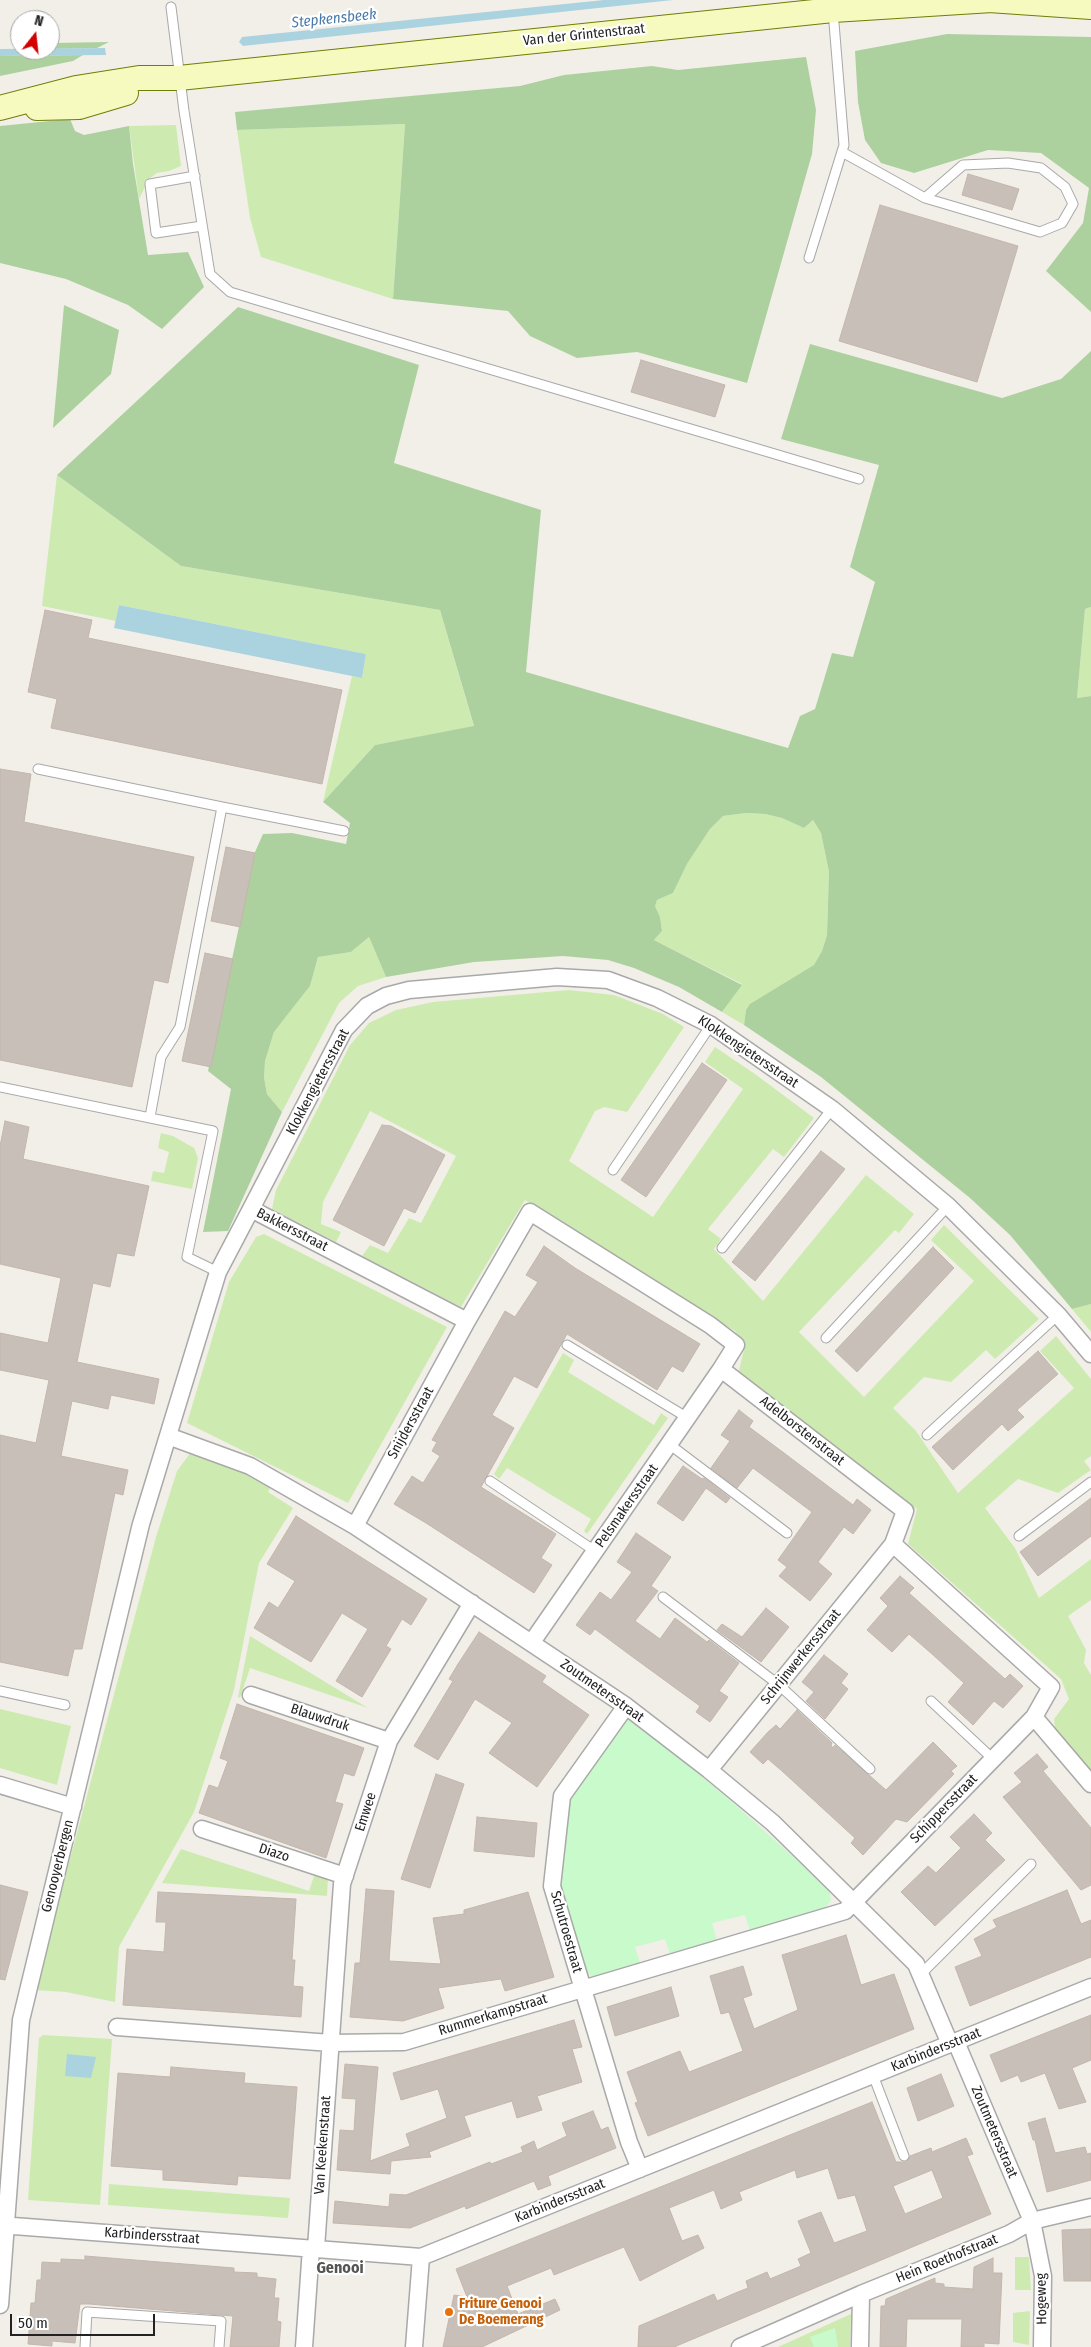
<!DOCTYPE html>
<style>
body{margin:0}
#map{position:relative;width:1091px;height:2347px;overflow:hidden;background:#f2efe9;font-family:"Fira Sans Condensed",sans-serif}
canvas{display:block}
.north{position:absolute;left:10px;top:10px;width:50px;height:50px;box-sizing:border-box;background:#fff;border:1px solid #a7a7a7;border-radius:50%;rotate:16deg;font-size:14px;font-weight:700;line-height:20px;text-align:center;color:#222}
.north::after{content:'';display:block;margin:auto;width:18px;height:22px;background:#d40000;clip-path:polygon(50% 0,100% 100%,50% 72%,0 100%)}
.scale{position:absolute;left:10px;top:2314px;width:145px;height:22px;box-sizing:border-box;border:2px solid #222;border-top:0;padding-left:6px;font-size:15px;line-height:18px;white-space:nowrap;color:#222;-webkit-text-stroke:4px #fff;paint-order:stroke}
</style>
<div id="map">
<canvas width="1091" height="2347"></canvas>
<div class="north">N</div>
<div class="scale">50 m</div>
</div>
<script>
const c = document.querySelector('canvas').getContext('2d');
c.lineJoin = 'round';
function fillPath(path, color) { c.fillStyle = color; c.fill(path, 'evenodd'); }
const toPath = rows => new Path2D(rows.map(r => 'M' + r).join(''));
function stroke(path, color, width, dash) { c.strokeStyle = color; c.lineWidth = width; c.lineCap = dash ? 'butt' : 'round'; c.setLineDash(dash || []); c.stroke(path); }
function drawText(font, color, halo, rows, align = 'center') {
  c.font = font + ' "Fira Sans Condensed",sans-serif'; c.lineWidth = 4.5; c.setLineDash([]); c.textBaseline = 'middle'; c.strokeStyle = halo; c.fillStyle = color; for (const [text, x, y, turn = 0] of rows) {
    c.save(); c.translate(x, y); c.rotate((+turn || 0) * Math.PI / 180); c.textAlign = isNaN(turn) ? turn : align; if (halo) c.strokeText(text, 0, 0); c.fillText(text, 0, 0); c.restore();
  }
}
fillPath(toPath([
 [405,124,393,299,261,257,250,218,237,130],
 [176,125,181,166,169,171,157,173,149,179,139,199,129,126],
 [57,475,181,566,440,610,474,727,375,745,323,802,352,676,362,678,366,654,119,605,116,621,42,606],
 [1091,607,1091,696,1077,698,1085,609],
 [746,813,765,814,782,818,804,828,813,820,821,833,829,872,827,935,822,951,814,966,746,1010,744,1025,722,1012,742,984,654,940,662,931,660,917,655,906,657,900,673,893,687,864,710,829,723,816],
 [369,937,386,977,358,986,339,1003,282,1112,267,1094,264,1077,265,1061,274,1032,310,986,318,957,351,952],
 [569,990,614,995,663,1014,684,1027,627,1112,604,1107,595,1111,569,1161,653,1217,743,1089,705,1062,715,1047,755,1074,814,1118,784,1157,773,1149,708,1229,721,1239,714,1249,763,1301,866,1175,914,1214,899,1233,895,1230,799,1332,864,1397,974,1281,931,1240,944,1225,1039,1319,995,1359,986,1350,951,1382,924,1377,893,1408,916,1431,958,1493,1074,1388,1040,1351,1056,1336,1091,1379,1091,1456,1084,1461,1091,1470,1058,1493,1018,1479,985,1508,1015,1548,1039,1598,1091,1559,1091,1600,1068,1616,1086,1650,1084,1663,1091,1675,1091,1772,1055,1730,1054,1719,1069,1699,1061,1679,908,1544,917,1509,738,1374,745,1346,735,1331,525,1200,461,1307,362,1256,370,1245,388,1253,409,1218,421,1223,456,1156,370,1111,323,1202,321,1224,341,1232,336,1242,272,1209,276,1190,350,1045,369,1023,396,1010,433,1002],
 [161,1133,173,1136,194,1148,198,1158,192,1189,151,1181,153,1171,164,1173,169,1152,158,1148],
 [264,1234,447,1327,348,1503,187,1423,229,1282,256,1237],
 [1091,1304,1091,1332,1072,1309],
 [563,1353,574,1360,568,1372,654,1425,661,1413,668,1418,587,1534,584,1531,591,1519,507,1468,499,1479,494,1474],
 [191,1452,245,1472,271,1486,268,1492,293,1508,259,1563,234,1690,194,1812,119,1947,115,2002,66,1992,35,1990,156,1537,177,1471],
 [250,1636,368,1708,250,1668,240,1698,238,1697],
 [0,1709,71,1726,57,1785,0,1768],
 [181,1849,309,1891,315,1873,328,1876,327,1896,162,1883],
 [43,2035,112,2039,100,2205,28,2200,39,2038],
 [109,2184,290,2198,288,2218,108,2205],
 [1015,2257,1029,2257,1031,2290,1015,2290],
 [1030,2311,1029,2345,1013,2342,1013,2313],
 [851,2314,850,2347,778,2347]
]), '#cdebb0');
fillPath(toPath([
 [947,34,1091,37,1091,312,1046,271,1083,223,1089,188,1041,153,988,150,914,173,881,163,865,140,858,102,855,51],
 [109,42,97,48,50,49,50,43],
 [83,55,73,61,0,76,0,56],
 [806,57,816,110,812,154,747,383,637,352,577,358,530,336,508,311,393,299,405,124,237,130,235,112,520,86,564,75,652,66,678,70],
 [70,119,75,131,84,135,129,126,133,164,148,255,188,252,204,287,162,329,128,305,66,279,0,263,0,126],
 [64,305,119,330,111,374,53,428],
 [238,307,419,365,394,463,541,510,526,672,788,748,800,716,815,709,832,653,853,657,875,582,850,567,879,465,781,439,810,344,1002,398,1061,379,1091,351,1091,607,1085,609,1077,698,1091,696,1091,1304,1072,1309,1010,1235,970,1198,821,1077,744,1025,746,1010,750,1004,814,965,822,951,827,935,829,872,821,833,813,820,804,828,782,818,765,814,746,813,723,816,710,829,687,864,673,893,657,900,655,906,660,917,662,931,654,940,742,985,722,1012,679,987,634,968,608,960,563,956,474,962,386,977,369,937,351,952,318,957,310,986,274,1032,265,1061,264,1077,267,1094,282,1112,228,1231,203,1232,231,1089,208,1071,255,852,263,834,292,833,346,844,350,823,323,802,375,745,474,726,440,610,181,566,57,475]
]), '#add19e');
fillPath(toPath([
 [629,1716,731,1801,829,1889,831,1900,824,1909,750,1931,745,1915,712,1923,717,1940,670,1954,665,1939,635,1947,640,1963,592,1977,587,1972,560,1887,568,1799],
 [835,2328,838,2347,814,2347,810,2337]
]), '#c8facc');
fillPath(toPath([
 [604,0,673,0,243,46,239,42,242,37],
 [105,48,106,55,0,56,0,49],
 [119,605,366,654,362,678,114,628],
 [67,2054,96,2057,91,2078,65,2076]
]), '#aad3df');
const building = toPath([
 [968,174,1019,189,1012,210,962,195,968,174],
 [880,205,1018,246,977,382,839,341,880,205],
 [641,360,725,385,715,417,631,392,641,360],
 [45,610,92,620,88,638,342,690,322,784,51,728,57,699,28,692,45,610],
 [0,769,31,774,24,822,194,857,168,983,154,980,132,1087,0,1060,0,769],
 [226,847,255,853,240,927,211,921,226,847],
 [205,953,233,959,211,1067,182,1061,205,953],
 [702,1063,727,1080,646,1197,621,1180,702,1063],
 [5,1121,29,1127,23,1159,149,1186,134,1256,117,1253,110,1287,93,1283,77,1362,159,1379,154,1404,111,1395,108,1409,72,1401,61,1456,128,1470,123,1495,115,1493,82,1649,74,1649,68,1676,0,1662,0,1435,36,1443,49,1380,0,1370,0,1333,48,1343,61,1278,0,1264,0,1146,5,1121],
 [382,1125,391,1126,445,1155,415,1213,404,1208,384,1246,333,1220,382,1125],
 [821,1151,845,1169,755,1281,732,1262,821,1151],
 [544,1246,575,1268,700,1344,683,1372,672,1366,657,1390,567,1334,537,1388,514,1376,492,1415,514,1428,481,1487,556,1534,541,1558,552,1565,534,1593,426,1523,394,1504,412,1476,423,1483,440,1456,432,1451,437,1442,432,1440,505,1311,515,1317,538,1282,526,1275,544,1246],
 [933,1247,954,1268,857,1372,835,1351,933,1247],
 [1038,1351,1058,1374,1017,1410,1024,1417,1008,1431,1002,1424,953,1470,932,1447,1038,1351],
 [739,1410,753,1421,749,1427,784,1453,853,1505,857,1499,871,1510,853,1534,844,1527,818,1562,832,1574,810,1601,779,1576,787,1567,778,1560,812,1512,753,1468,737,1488,711,1468,730,1441,721,1435,739,1410],
 [683,1466,702,1479,704,1478,730,1498,726,1503,706,1488,683,1521,657,1503,683,1466],
 [1091,1498,1091,1536,1038,1576,1020,1552,1091,1498],
 [296,1516,427,1599,411,1625,402,1619,386,1646,391,1649,362,1697,336,1681,368,1629,342,1613,311,1662,254,1628,269,1602,278,1608,295,1581,267,1564,296,1516],
 [636,1533,671,1557,651,1586,658,1591,635,1621,660,1639,675,1618,707,1642,709,1640,739,1663,719,1691,728,1697,710,1722,696,1712,700,1706,630,1655,595,1629,590,1635,576,1625,600,1592,611,1600,632,1572,617,1562,636,1533],
 [900,1576,914,1588,909,1593,941,1622,1005,1679,1010,1674,1023,1686,1003,1708,994,1701,973,1725,948,1702,964,1683,932,1654,909,1634,892,1652,867,1630,888,1606,880,1598,900,1576],
 [766,1608,789,1627,761,1662,717,1630,722,1624,742,1637,766,1608],
 [479,1632,546,1676,542,1682,589,1715,537,1787,489,1753,512,1723,475,1699,438,1760,414,1746,453,1681,449,1679,458,1664,479,1632],
 [824,1655,848,1674,841,1683,848,1689,825,1719,806,1701,814,1692,802,1682,824,1655],
 [237,1704,364,1748,354,1776,344,1773,335,1802,343,1804,326,1858,199,1813,209,1785,218,1788,228,1761,220,1758,237,1704],
 [797,1710,832,1743,831,1745,833,1748,835,1745,886,1790,933,1742,957,1766,951,1771,954,1774,907,1822,896,1819,863,1855,851,1843,855,1838,782,1771,768,1759,763,1764,750,1752,768,1732,776,1725,780,1729,797,1710],
 [1037,1754,1048,1767,1043,1771,1091,1828,1091,1885,1081,1890,1003,1797,1022,1782,1014,1773,1037,1754],
 [436,1774,464,1784,430,1888,401,1879,436,1774],
 [974,1814,992,1833,985,1840,1005,1860,935,1926,901,1892,928,1866,936,1873,961,1848,950,1837,974,1814],
 [477,1817,537,1823,534,1857,474,1851,477,1817],
 [0,1885,28,1892,5,1980,0,1979,0,1885],
 [366,1889,394,1891,389,1961,441,1964,433,1918,464,1914,464,1910,528,1892,554,1977,505,1991,501,1979,438,1988,444,2008,403,2021,350,2017,355,1963,360,1963,366,1889],
 [1067,1890,1081,1924,1091,1920,1091,1957,970,2006,955,1967,982,1956,974,1939,997,1927,993,1920,1067,1890],
 [158,1892,296,1899,292,1960,295,1960,293,1986,303,1987,301,2017,123,2005,127,1949,164,1952,166,1922,156,1922,158,1892],
 [846,1935,861,1985,894,1974,914,2029,648,2136,635,2103,638,2102,627,2072,680,2051,689,2072,743,2051,729,2012,721,2014,710,1976,743,1966,752,1995,743,1998,754,2029,798,2010,782,1955,846,1935],
 [671,1987,679,2016,615,2036,607,2007,671,1987],
 [1091,2015,1091,2060,1072,2068,1086,2102,1059,2109,1045,2073,1021,2082,1018,2075,1001,2082,990,2055,1091,2015],
 [574,2020,582,2047,572,2049,582,2082,537,2096,542,2110,517,2118,512,2101,464,2116,471,2136,429,2152,431,2157,391,2161,390,2174,337,2170,340,2130,354,2131,356,2099,342,2098,345,2064,378,2067,370,2161,410,2146,406,2134,447,2118,438,2089,401,2100,393,2073,574,2020],
 [171,2067,245,2073,244,2083,297,2087,290,2179,238,2176,237,2185,181,2181,163,2180,163,2170,111,2166,118,2073,170,2077,171,2067],
 [941,2074,954,2106,918,2121,907,2088,941,2074],
 [872,2102,896,2162,907,2162,910,2156,931,2148,932,2152,966,2138,973,2154,967,2156,991,2214,674,2347,638,2347,639,2326,714,2294,717,2301,733,2294,748,2288,746,2281,767,2272,770,2279,801,2266,798,2259,811,2253,798,2221,821,2212,834,2243,867,2231,855,2195,838,2199,828,2168,797,2178,795,2170,739,2192,742,2200,721,2209,714,2190,669,2208,682,2241,698,2235,704,2248,655,2273,640,2281,624,2247,554,2275,551,2268,507,2286,518,2314,555,2299,560,2310,482,2347,443,2347,454,2295,467,2297,456,2269,872,2102],
 [932,2170,943,2198,905,2214,893,2186,932,2170],
 [593,2111,601,2130,608,2127,616,2148,548,2176,551,2185,538,2190,534,2181,466,2209,465,2206,410,2228,333,2223,335,2201,389,2207,390,2194,406,2195,490,2162,491,2164,523,2152,521,2147,534,2141,537,2150,567,2136,562,2123,593,2111],
 [1045,2118,1055,2153,1085,2147,1087,2154,1091,2153,1091,2180,1047,2192,1035,2140,1033,2140,1028,2123,1045,2118],
 [1091,2229,1091,2281,1064,2281,1062,2230,1091,2229],
 [85,2256,234,2268,234,2272,257,2273,257,2277,276,2279,274,2298,279,2298,277,2321,281,2322,279,2347,230,2347,233,2316,89,2304,80,2304,75,2343,52,2341,52,2346,28,2344,31,2303,35,2303,37,2280,41,2280,42,2262,61,2263,61,2259,85,2260,85,2256],
 [993,2258,993,2273,1002,2273,999,2344,984,2343,984,2347,961,2347,962,2319,907,2319,906,2347,880,2347,881,2306,885,2306,886,2299,935,2278,935,2283,944,2284,944,2287,973,2289,974,2267,993,2258]
]);
fillPath(building, '#c7bfb8');
stroke(building, '#c4b6ab', 1);
const lane = toPath([
 [171,7,184,111,210,274,230,292,859,479],
 [842,152,925,198,1040,232,1062,223,1073,204,1065,187,1041,168,1008,163,963,165,925,198],
 [195,176,150,184,156,233,202,226],
 [809,258,844,145,833,11],
 [38,769,222,807],
 [0,1087,213,1131,187,1257,218,1272],
 [150,1117,161,1057,180,1027,222,807,344,831],
 [613,1170,711,1025],
 [722,1248,832,1109],
 [826,1338,948,1206],
 [567,1345,688,1418],
 [927,1435,1058,1315],
 [669,1444,787,1533],
 [490,1481,595,1551],
 [1019,1536,1091,1482],
 [663,1597,779,1685,870,1769],
 [0,1691,65,1705],
 [931,1701,993,1759],
 [922,1973,1031,1864],
 [873,2075,904,2156],
 [85,2347,87,2312,221,2321,219,2347]
]);
const street = toPath([
 [251,1209,344,1030,367,1006,386,996,409,990,557,977,608,980,657,998,711,1025,832,1109,948,1206,1058,1315,1091,1354],
 [168,1436,250,1466,355,1526,626,1706,709,1770,773,1823,916,1964,950,2044],
 [355,1526,467,1321,530,1212,710,1325,736,1345,721,1369,905,1511,893,1544,1051,1687,1034,1717,1091,1784],
 [532,1642,721,1369],
 [251,1695,389,1741],
 [626,1706,562,1796,552,1886,629,2142,640,2169],
 [709,1770,893,1544],
 [0,1785,73,1807],
 [202,1829,345,1876],
 [117,2027,331,2043,404,2042,845,1911,1034,1717],
 [956,2042,1032,2221,1043,2276,1042,2347],
 [0,2225,421,2257,1091,1987],
 [316,2248,342,1884,389,1741,472,1603],
 [0,2305,21,2020,141,1524,218,1272,251,1209,467,1321],
 [304,2347,311,2248],
 [414,2347,421,2257],
 [740,2347,861,2294,1009,2234,1032,2221,1091,2207],
 [860,2347,861,2294]
]);
const secondary = toPath([
 [989,0,1091,7],
 [0,108,76,88,139,78,179,78,833,10,992,0],
 [37,108,79,107,126,93]
]);
stroke(lane, '#a9a9a9', 11);
stroke(street, '#a9a9a9', 19);
stroke(secondary, '#707d05', 26);
stroke(lane, '#fff', 9);
stroke(street, '#fff', 16);
stroke(secondary, '#f7fabf', 24);
for (const [x, y, r, color] of [
 [449,2312,5,"#e8710a"]
]) { const dot = new Path2D(); dot.arc(x, y, r, 0, 2 * Math.PI); c.fillStyle = color; c.fill(dot); stroke(dot, '#fff', 2); }
drawText('14px', '#222', '#fff', [
 ["Van der Grintenstraat",584,35,-6],
 ["Klokkengietersstraat",748,1052,34],
 ["Klokkengietersstraat",318,1082,-62],
 ["Bakkersstraat",292,1230,27],
 ["Snijdersstraat",411,1423,-61],
 ["Adelborstenstraat",802,1431,38],
 ["Pelsmakersstraat",627,1506,-55],
 ["Schrijnwerkersstraat",801,1657,-51],
 ["Zoutmetersstraat",602,1691,35],
 ["Blauwdruk",320,1718,18],
 ["Schippersstraat",944,1809,-46],
 ["Emwee",366,1812,-72],
 ["Diazo",274,1853,18],
 ["Genooyerbergen",58,1866,-76],
 ["Schutroestraat",566,1932,74],
 ["Rummerkampstraat",493,2015,-17],
 ["Karbindersstraat",936,2050,-22],
 ["Zoutmetersstraat",994,2132,67],
 ["Van Keekenstraat",323,2145,-86],
 ["Karbindersstraat",560,2201,-22],
 ["Karbindersstraat",152,2236,4],
 ["Hein Roethofstraat",947,2259,-22],
 ["Hogeweg",1042,2299,-91]
]);
drawText('bold 14px', '#c56008', '#fff', [
 ["Friture Genooi",459,2304],
 ["De Boemerang",459,2320]
], 'left');
drawText('italic 15px', '#4a7aab', '#fff', [
 ["Stepkensbeek",334,19,-6]
]);
drawText('bold 16px', '#555', '#fff', [
 ["Genooi",340,2269]
]);
</script>
